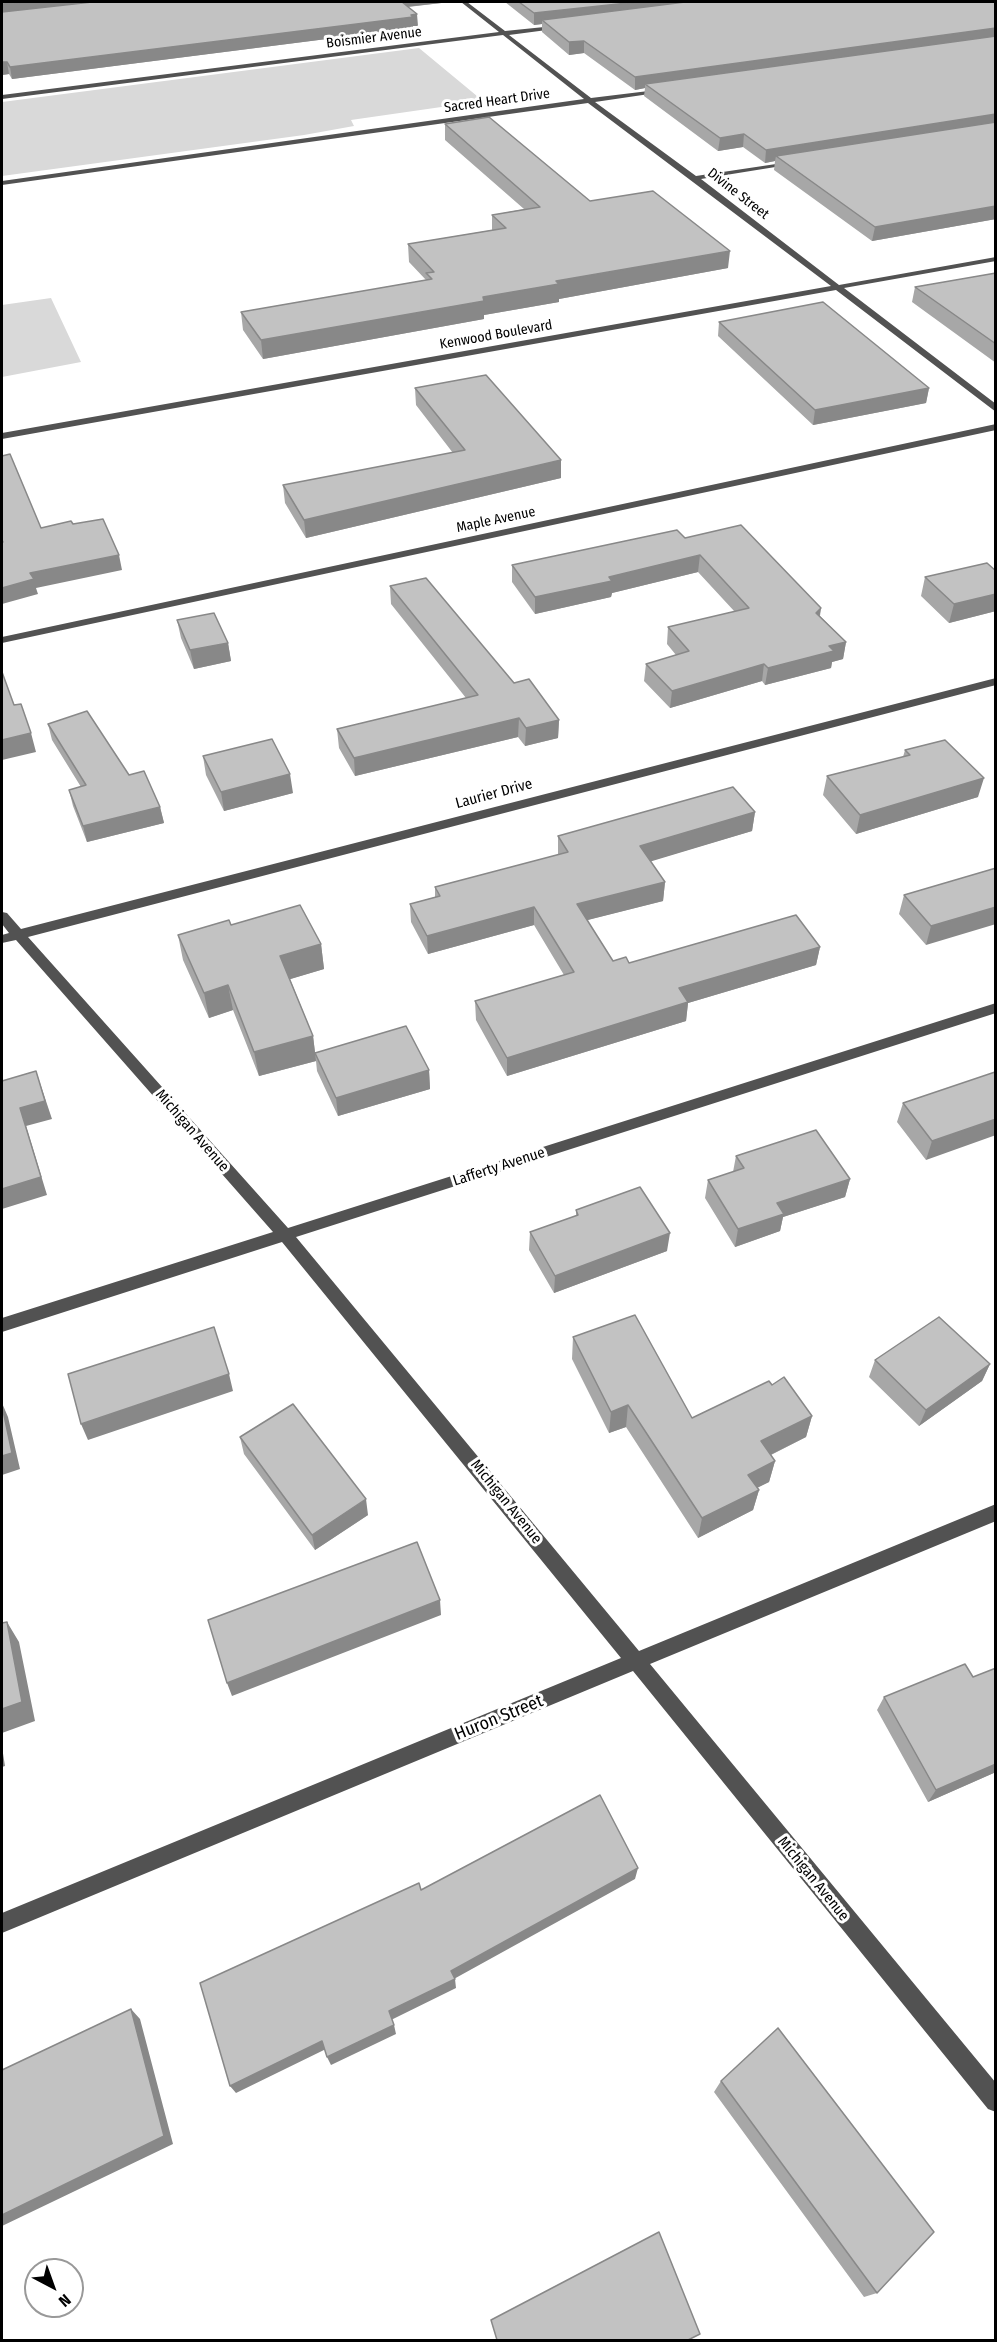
<!DOCTYPE html>
<style>
body{margin:0}
#map{position:relative;width:997px;height:2342px;overflow:hidden;background:#fff;font-family:"Fira Sans Condensed",sans-serif}
canvas{display:block}
.frame{position:absolute;inset:0;border:3px solid #000;pointer-events:none}
.north{position:absolute;left:24px;top:2258px;width:60px;height:60px;box-sizing:border-box;background:#fff;border:2px solid #999;border-radius:50%;rotate:139deg;font-size:16px;font-weight:700;line-height:24px;text-align:center;color:#000}
.north::after{content:'';display:block;margin:auto;width:21px;height:27px;background:#000;clip-path:polygon(50% 0,100% 100%,50% 72%,0 100%)}
</style>
<div id="map">
<canvas width="997" height="2342"></canvas>
<div class="frame"></div>
<div class="north">N</div>
</div>
<script>
const c = document.querySelector('canvas').getContext('2d');
c.lineJoin = 'round';
function fillPath(path, color) { c.fillStyle = color; c.fill(path, 'evenodd'); }
const toPath = rows => new Path2D(rows.map(r => 'M' + r).join(''));
function stroke(path, color, width, dash) { c.strokeStyle = color; c.lineWidth = width; c.lineCap = dash ? 'butt' : 'round'; c.setLineDash(dash || []); c.stroke(path); }
function drawText(font, color, halo, rows, align = 'center') {
  c.font = font + ' "Fira Sans Condensed",sans-serif'; c.lineWidth = 6; c.setLineDash([]); c.textBaseline = 'middle'; c.strokeStyle = halo; c.fillStyle = color; for (const [text, x, y, turn = 0] of rows) {
    c.save(); c.translate(x, y); c.rotate((+turn || 0) * Math.PI / 180); c.textAlign = isNaN(turn) ? turn : align; if (halo) c.strokeText(text, 0, 0); c.fillText(text, 0, 0); c.restore();
  }
}
fillPath(toPath([
 [419,48,483,101,351,120,354,126,304,135,2,176,2,102],
 [51,298,81,362,2,377,2,305]
]), '#d9d9d9');
fillPath(toPath([
 [461,2,467,2,505,31,564,25,562,28,509,35,591,98,665,89,663,92,595,102,696,176,796,161,794,164,701,179,839,285,996,257,996,261,844,288,996,404,996,412,836,290,2,439,2,433,831,286,588,103,2,185,2,181,584,99,503,35,2,99,2,95,499,32,461,2],
 [996,424,996,430,2,643,2,637,996,424],
 [996,678,996,685,28,937,288,1228,996,1003,996,1013,296,1237,639,1651,996,1504,996,1521,650,1664,996,2083,996,2112,988,2109,633,1671,2,1933,2,1913,621,1658,282,1242,2,1332,2,1318,273,1232,16,940,2,943,2,935,9,933,2,924,2,912,7,913,21,929,996,678]
]), '#525252');
fillPath(toPath([
 [2,2,450,2,408,7,418,26,413,26,413,28,12,79,9,74,2,75],
 [505,2,996,2,996,219,872,241,774,170,775,161,765,163,743,147,718,151,644,96,645,88,635,90,584,53,569,55,542,32,542,24,534,25],
 [445,124,590,201,728,268,559,299,559,302,484,315,484,319,263,359,243,330,241,312,426,280,409,262,408,244,492,230,492,215,524,209,445,140],
 [996,273,996,363,912,302,915,287],
 [719,322,929,388,926,403,813,425,718,336],
 [415,388,561,460,561,478,306,538,285,503,283,485,453,453,416,405],
 [685,538,821,608,820,616,846,642,843,659,832,662,831,668,765,685,762,681,670,708,644,681,646,664,676,655,667,644,668,627,735,612,698,572,612,593,611,597,535,614,512,582,512,565],
 [996,571,996,611,949,623,921,596,925,577],
 [390,586,514,683,559,720,558,738,525,746,518,737,355,776,339,748,337,729,466,698,391,604],
 [177,620,228,643,231,661,194,669,181,638],
 [48,724,160,807,164,823,87,842,73,806,69,790,81,787,52,740],
 [905,750,978,797,856,834,823,795,827,776,903,757],
 [203,756,293,793,224,811,206,775],
 [755,812,752,831,650,861,665,882,663,901,587,920,613,961,629,963,820,947,816,965,688,1003,686,1021,507,1076,476,1020,475,1001,564,975,534,925,428,954,411,922,410,904,435,897,435,887,558,855,558,836],
 [996,868,926,945,899,914,904,895],
 [231,925,321,944,324,969,290,979,313,1036,315,1052,429,1070,430,1089,338,1116,317,1071,316,1061,259,1076,233,1010,209,1018,183,960,178,935],
 [996,1073,926,1160,897,1122,903,1103],
 [736,1156,850,1179,845,1197,783,1217,780,1231,735,1247,705,1198,708,1180,733,1172],
 [576,1210,667,1251,554,1293,529,1250,530,1232,576,1216],
 [573,1337,692,1418,772,1385,812,1416,806,1437,771,1455,775,1461,769,1482,757,1488,759,1490,753,1510,698,1538,626,1427,609,1433,572,1359],
 [875,1360,990,1364,982,1381,919,1426,869,1377],
 [240,1437,368,1515,315,1550,244,1454],
 [996,1668,996,1772,928,1802,877,1710,884,1697,973,1677],
 [721,2081,877,2293,864,2297,714,2092]
]), '#a7a7a7');
fillPath(toPath([
 [27,2,157,2,2,17,2,4],
 [396,2,450,2,396,8],
 [637,2,737,2,542,20,542,24,534,25,534,13],
 [417,14,418,26,413,26,413,28,12,79,10,67],
 [996,28,996,40,645,84,645,88,635,90,635,77],
 [584,41,584,53,569,55,569,42],
 [2,62,7,62,9,74,2,75],
 [996,114,996,127,776,156,775,161,765,163,766,150],
 [744,134,743,147,718,151,720,138],
 [996,206,996,219,872,241,875,227],
 [730,251,728,268,559,299,559,302,484,315,484,319,263,359,261,340,483,297,556,281],
 [929,388,926,403,813,425,815,410],
 [561,460,561,478,306,538,304,520],
 [119,555,122,570,36,588,38,594,2,604,2,588,30,573],
 [700,555,698,572,612,593,611,597,535,614,535,597,609,577],
 [996,594,996,611,949,623,954,604],
 [821,608,818,624,816,613],
 [846,642,843,659,832,662,831,668,765,685,768,668,829,646],
 [228,643,231,661,194,669,190,650],
 [764,664,762,681,670,708,672,691],
 [519,718,518,737,355,776,354,758],
 [559,720,558,738,525,746,526,728],
 [31,733,36,752,2,760,2,740],
 [290,774,293,793,224,811,221,792],
 [984,778,978,797,856,834,860,815],
 [160,807,164,823,87,842,83,826],
 [755,812,752,831,639,865,640,846],
 [665,882,663,901,576,923,577,904],
 [534,907,534,925,428,954,427,936],
 [996,907,996,924,926,945,931,926],
 [321,944,324,969,284,981,280,956],
 [820,947,816,965,688,1003,686,1021,507,1076,507,1058,679,988],
 [228,985,233,1010,209,1018,204,993],
 [313,1036,316,1061,259,1076,254,1052],
 [429,1070,430,1089,338,1116,336,1098],
 [36,1071,52,1119,26,1126,47,1195,2,1209,2,1189,20,1108],
 [996,1119,996,1135,926,1160,932,1141],
 [850,1179,845,1197,783,1217,780,1231,735,1247,738,1229,777,1203],
 [670,1233,667,1251,554,1293,555,1276],
 [990,1364,982,1381,919,1426,926,1410],
 [229,1374,233,1391,88,1440,81,1424],
 [2,1403,8,1417,20,1469,2,1475],
 [628,1405,626,1427,609,1433,611,1412],
 [812,1416,806,1437,756,1462,761,1441],
 [775,1461,769,1482,742,1495,748,1475],
 [759,1490,753,1510,698,1538,702,1518],
 [366,1499,368,1515,315,1550,312,1535],
 [440,1600,441,1615,232,1696,227,1683],
 [7,1622,19,1642,35,1721,2,1733,2,1709],
 [2,1747,5,1766,2,1767],
 [996,1764,996,1772,928,1802,936,1790],
 [638,1868,635,1879,452,1980,451,1971],
 [455,1979,456,1988,391,2020,389,2011],
 [131,2009,140,2019,173,2144,2,2226,2,2215],
 [394,2025,396,2034,331,2065,327,2057],
 [322,2041,326,2049,236,2093,230,2086]
]), '#888');
const building = toPath([
 [2,2,27,2,2,4,2,2],
 [92,2,402,2,417,14,411,15,413,17,10,67,7,62,2,62,2,12,92,2],
 [519,2,637,2,534,13,519,2],
 [685,2,996,2,996,28,635,77,584,41,569,42,542,20,685,2],
 [996,36,996,114,766,150,744,134,720,138,645,84,996,36],
 [489,117,590,201,653,191,730,251,556,281,559,284,483,297,484,301,261,340,241,312,432,279,426,273,434,272,408,244,506,228,492,215,540,207,445,124,489,117],
 [996,122,996,206,875,227,776,156,996,122],
 [996,273,996,344,915,287,996,273],
 [823,302,929,388,815,410,719,322,823,302],
 [486,375,561,460,304,520,283,485,465,450,415,388,486,375],
 [10,454,41,528,71,521,73,524,103,519,119,555,30,573,34,579,2,588,2,542,3,542,2,540,2,456,10,454],
 [741,525,821,608,816,613,846,642,829,646,834,651,768,668,764,664,672,691,646,664,689,651,668,627,749,608,700,555,609,577,612,581,535,597,512,565,677,530,685,538,741,525],
 [987,563,996,571,996,594,954,604,925,577,987,563],
 [426,578,514,683,529,679,559,720,526,728,519,718,354,758,337,729,478,695,390,586,426,578],
 [214,613,228,643,190,650,177,620,214,613],
 [2,672,14,705,21,704,31,733,2,740,2,672],
 [87,711,129,775,144,771,160,807,83,826,69,790,86,785,48,724,87,711],
 [272,739,290,774,221,792,203,756,272,739],
 [945,740,984,778,860,815,827,776,910,755,905,750,945,740],
 [733,787,755,812,640,846,665,882,577,904,613,961,626,957,629,963,796,915,820,947,679,988,688,1002,507,1058,475,1001,574,972,534,907,427,936,410,904,440,896,435,887,568,852,558,836,733,787],
 [996,868,996,907,931,926,904,895,996,868],
 [300,905,321,944,280,956,313,1036,254,1052,228,985,204,993,178,935,229,920,231,925,300,905],
 [406,1026,429,1070,336,1098,315,1053,406,1026],
 [36,1071,45,1101,20,1108,41,1177,2,1189,2,1081,36,1071],
 [995,1072,996,1119,932,1141,903,1103,995,1072],
 [816,1130,850,1179,777,1203,784,1214,738,1229,708,1180,744,1168,736,1156,816,1130],
 [640,1187,670,1233,555,1276,530,1232,578,1215,576,1210,640,1187],
 [635,1315,692,1418,769,1381,772,1385,784,1377,812,1416,761,1441,775,1461,748,1475,759,1490,702,1518,628,1405,611,1412,573,1337,635,1315],
 [939,1317,990,1364,926,1410,875,1360,939,1317],
 [214,1327,229,1374,81,1424,68,1374,214,1327],
 [293,1404,366,1499,312,1535,240,1437,293,1404],
 [2,1406,12,1453,2,1456,2,1406],
 [417,1542,440,1600,227,1683,208,1620,417,1542],
 [7,1622,22,1702,2,1709,2,1623,7,1622],
 [965,1664,973,1677,996,1668,996,1764,936,1790,884,1697,965,1664],
 [600,1795,638,1868,451,1971,455,1979,389,2011,394,2025,327,2057,322,2041,230,2086,200,1983,419,1883,421,1890,600,1795],
 [131,2009,164,2136,2,2215,2,2070,131,2009],
 [778,2028,934,2232,877,2293,721,2081,778,2028],
 [659,2232,700,2334,688,2340,497,2340,491,2320,659,2232]
]);
fillPath(building, '#c2c2c2');
stroke(building, '#888', 1.5);
drawText('14px', '#000', '#fff', [
 ["Boismier Avenue",374,38,-7],
 ["Sacred Heart Drive",497,101,-8],
 ["Divine Street",738,194,38],
 ["Kenwood Boulevard",496,335,-10],
 ["Maple Avenue",496,520,-12]
]);
drawText('15px', '#000', '#fff', [
 ["Laurier Drive",494,794,-15],
 ["Michigan Avenue",192,1131,49],
 ["Lafferty Avenue",499,1167,-18],
 ["Michigan Avenue",506,1502,51],
 ["Michigan Avenue",813,1879,51]
]);
drawText('18px', '#000', '#fff', [
 ["Huron Street",499,1718,-22]
]);
</script>
